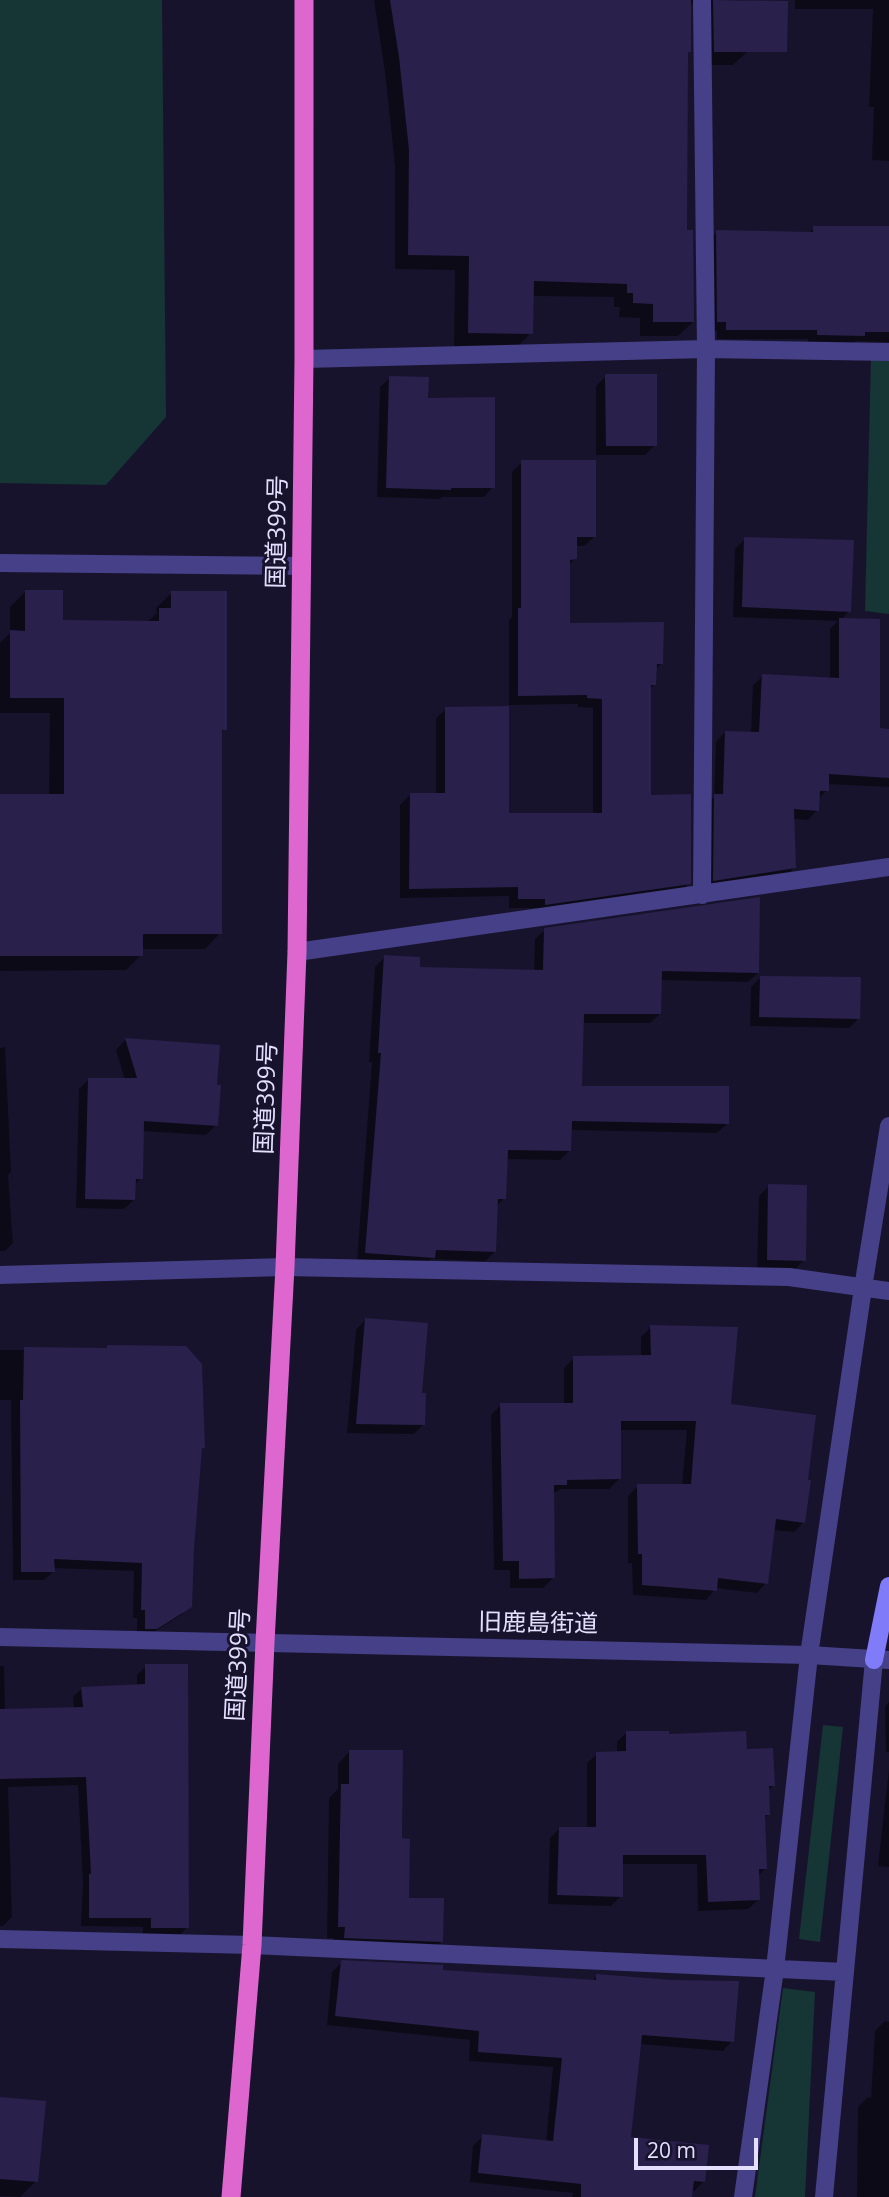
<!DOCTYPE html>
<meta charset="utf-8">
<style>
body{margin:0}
#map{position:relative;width:889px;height:2197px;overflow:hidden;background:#18132c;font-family:"Open Sans",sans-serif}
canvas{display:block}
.scale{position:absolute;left:634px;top:2138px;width:124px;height:32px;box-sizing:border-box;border:4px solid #e3dffd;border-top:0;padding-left:9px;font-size:21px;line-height:24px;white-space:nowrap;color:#e3dffd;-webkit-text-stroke:5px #18132c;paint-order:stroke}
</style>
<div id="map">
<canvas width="889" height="2197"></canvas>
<div class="scale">20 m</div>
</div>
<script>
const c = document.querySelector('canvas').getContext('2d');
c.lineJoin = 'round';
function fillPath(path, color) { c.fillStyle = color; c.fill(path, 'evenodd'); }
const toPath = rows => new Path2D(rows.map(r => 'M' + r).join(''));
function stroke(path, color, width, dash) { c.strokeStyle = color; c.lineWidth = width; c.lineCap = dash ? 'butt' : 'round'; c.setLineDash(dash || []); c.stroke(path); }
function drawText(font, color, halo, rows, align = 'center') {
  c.font = font + ' "Open Sans","Noto Sans JP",sans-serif'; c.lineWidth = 6; c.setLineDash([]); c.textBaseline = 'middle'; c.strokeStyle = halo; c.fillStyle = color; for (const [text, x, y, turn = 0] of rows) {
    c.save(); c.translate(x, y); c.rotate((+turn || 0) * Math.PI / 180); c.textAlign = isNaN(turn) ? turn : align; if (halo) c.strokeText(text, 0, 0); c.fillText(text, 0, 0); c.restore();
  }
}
fillPath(toPath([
 [0,0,162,0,166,417,106,485,0,483],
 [871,356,889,356,889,614,865,611],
 [823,1725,843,1727,820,1942,799,1939],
 [783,1988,815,1992,805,2197,755,2197]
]), '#163535');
fillPath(toPath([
 [374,0,747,0,748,51,733,65,700,65,698,10,692,3,689,4,689,51,686,54,685,232,693,322,678,336,640,336,640,318,619,317,620,307,614,307,614,297,532,296,531,333,517,347,454,347,455,270,395,269,395,166,385,72],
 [795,0,889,0,889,161,872,160,874,107,869,107,873,9,795,9],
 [889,227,889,342,856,341,853,344,808,344,808,339,717,339,717,331,708,331,707,242,717,232,809,233,814,228],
 [606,376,655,445,645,455,596,455,596,386],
 [390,378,426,399,493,487,484,497,442,497,440,499,377,497,380,387],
 [522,462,594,537,584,546,575,546,575,559,568,566,568,624,662,663,655,670,655,684,649,690,649,796,689,883,679,893,536,914,536,908,509,908,509,896,400,898,400,805,410,795,436,795,436,718,446,709,508,815,593,815,593,708,578,707,578,704,509,705,509,620,512,617,512,472],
 [745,539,849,611,841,620,879,730,889,730,889,787,827,784,827,790,818,799,817,810,808,820,793,819,794,868,785,877,705,889,705,805,714,797,716,742,725,732,751,733,753,685,763,676,830,679,830,629,838,621,733,617,735,549],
 [25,592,61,622,147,622,157,613,156,608,172,593,225,729,220,733,220,933,205,949,141,949,141,955,126,970,0,971,0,796,49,796,50,713,0,713,0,643,10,633,10,607],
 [545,930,758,973,748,982,660,980,660,1014,650,1023,582,1023,580,1088,727,1124,717,1133,570,1130,569,1151,560,1160,506,1159,504,1198,496,1207,495,1252,485,1261,431,1259,424,1266,357,1261,372,1062,369,1062,375,967,385,957,418,968,534,972,535,939],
 [761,977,859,1018,849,1028,750,1026,751,987],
 [125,1040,218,1047,216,1125,206,1135,142,1131,141,1178,134,1185,134,1200,124,1209,76,1208,79,1089,89,1079,125,1080,116,1050],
 [5,1047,11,1172,8,1175,13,1243,5,1251,0,1251,0,1048],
 [769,1186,804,1260,794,1270,757,1269,759,1196],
 [365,1320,420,1395,424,1424,414,1434,347,1433,356,1330],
 [651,1327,730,1405,804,1522,794,1532,773,1530,766,1583,757,1593,716,1588,706,1600,633,1595,632,1563,628,1563,628,1496,638,1486,682,1486,687,1430,619,1430,619,1479,609,1489,561,1489,552,1494,553,1578,543,1588,510,1588,510,1570,494,1570,491,1415,501,1405,564,1405,564,1368,574,1358,641,1357,641,1337],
 [108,1347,203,1447,200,1450,190,1606,181,1615,146,1637,137,1637,137,1618,133,1618,134,1571,53,1568,53,1572,44,1580,13,1580,11,1400,0,1400,0,1350,105,1350],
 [0,1666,4,1666,5,1711,74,1709,73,1697,82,1688,137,1686,137,1675,146,1666,187,1927,179,1936,143,1936,143,1927,81,1926,83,1883,78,1785,8,1787,12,1917,3,1926,0,1926],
 [889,1702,889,1752,886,1752,885,1706],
 [627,1732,667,1736,745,1751,773,1786,767,1791,768,1814,764,1819,766,1868,758,1876,758,1900,748,1909,698,1911,697,1864,621,1864,621,1896,611,1906,548,1904,550,1838,559,1829,587,1829,587,1763,597,1754,617,1753,617,1742],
 [350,1751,400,1840,407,1900,441,1942,429,1954,332,1950,333,1938,327,1938,329,1798,338,1789,338,1764],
 [889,1769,889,1867,878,1866],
 [342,1962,441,1972,592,1981,597,1976,732,2041,723,2051,639,2044,629,2139,704,2181,694,2191,691,2190,690,2197,572,2197,573,2193,470,2182,473,2146,483,2136,546,2142,553,2067,469,2061,470,2040,327,2025,332,1972],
 [885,2021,889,2022,889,2197,857,2197,858,2107,868,2097,871,2098,875,2031],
 [0,2099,36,2181,20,2197,0,2196]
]), '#0007');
fillPath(toPath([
 [390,0,691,0,691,52,688,52,687,230,693,230,694,322,653,322,653,304,633,303,633,293,627,293,627,284,534,281,533,334,468,333,469,256,408,255,409,150,399,57],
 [713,0,788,1,787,52,714,52],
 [813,226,889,226,889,332,865,332,865,336,817,335,817,330,726,330,726,322,717,322,716,230,813,232],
 [605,374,657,374,657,446,606,446],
 [389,376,429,377,428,398,495,397,495,488,451,488,451,490,386,488],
 [521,460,596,460,596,537,577,537,577,559,570,560,570,623,664,622,663,664,657,664,656,685,651,685,651,795,691,794,691,884,545,905,545,899,518,899,518,887,409,889,410,793,445,793,445,707,509,706,509,813,602,813,602,699,587,698,587,695,518,696,518,608,521,608],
 [744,537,854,540,851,612,742,607],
 [25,590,63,590,63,620,159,621,159,608,171,608,171,591,227,591,227,730,222,730,222,934,143,934,143,956,0,956,0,794,64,794,64,698,10,698,10,630,25,631],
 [839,618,880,619,880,728,889,729,889,778,829,774,829,791,820,791,819,811,794,809,796,868,713,881,714,794,723,794,725,731,759,732,762,674,839,678],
 [760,897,759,973,662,971,661,1014,584,1014,582,1086,729,1086,729,1124,572,1121,571,1151,508,1150,506,1199,498,1199,496,1252,436,1250,435,1258,365,1253,381,1053,378,1053,384,955,420,957,420,967,543,970,544,928],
 [760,976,861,977,860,1019,759,1017],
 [125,1038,220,1045,217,1085,221,1085,218,1126,144,1121,143,1179,136,1179,135,1200,85,1199,88,1078,137,1078],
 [768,1184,807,1185,806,1261,767,1260],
 [365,1318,428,1323,422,1393,426,1393,425,1425,356,1424],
 [650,1325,738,1327,731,1404,816,1415,808,1480,811,1480,805,1523,776,1519,768,1584,718,1578,717,1591,642,1585,642,1554,638,1554,637,1484,691,1484,696,1421,621,1421,621,1479,567,1480,567,1485,554,1485,555,1578,519,1579,519,1561,503,1561,500,1403,573,1403,573,1356,651,1355],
 [107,1345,186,1346,202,1364,205,1448,202,1448,194,1549,192,1607,157,1629,145,1629,145,1610,141,1610,142,1563,54,1559,55,1572,21,1572,20,1400,23,1400,24,1347,107,1348],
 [145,1664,188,1664,189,1928,151,1928,151,1918,89,1918,89,1874,91,1874,86,1777,0,1779,0,1709,83,1707,81,1687,145,1684],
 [626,1731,669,1731,669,1734,746,1731,747,1749,773,1748,775,1786,769,1786,770,1815,765,1815,767,1869,759,1869,760,1900,708,1902,706,1855,623,1855,623,1897,557,1895,559,1827,596,1827,596,1752,626,1751],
 [349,1750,403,1750,402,1838,410,1839,409,1898,444,1898,443,1942,344,1938,345,1927,338,1927,341,1784,349,1784],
 [341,1960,443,1965,443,1970,596,1980,596,1974,672,1980,739,1981,734,2042,642,2035,631,2137,709,2145,705,2182,694,2181,692,2197,581,2197,581,2184,478,2173,482,2134,553,2141,562,2058,478,2052,479,2031,335,2016],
 [0,2097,46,2101,38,2182,0,2179]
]), '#2a204c');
stroke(toPath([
 [702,0,706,349,702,895],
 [304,359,706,349,889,352],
 [0,563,302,566],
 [297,952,889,867],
 [285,1267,789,1277,889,1291],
 [0,1939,252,1945,845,1972],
 [743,2197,775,1969,809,1655,863,1288,889,1126],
 [824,2197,874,1660]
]), '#454088', 18);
stroke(toPath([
 [0,1275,285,1267],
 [0,1637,809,1655,889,1660]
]), '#454088', 18);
stroke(toPath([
 [874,1660,889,1586]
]), '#807bf9', 18);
stroke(toPath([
 [231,2197,252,1945,265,1642,285,1267,297,952,304,359,304,0]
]), '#de66cf', 19);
drawText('24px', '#e3dffd', '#18132c', [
 ["国道399号",278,532,-89],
 ["国道399号",267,1098,-88],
 ["旧鹿島街道",538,1624,1],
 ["国道399号",239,1665,-87]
]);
</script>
